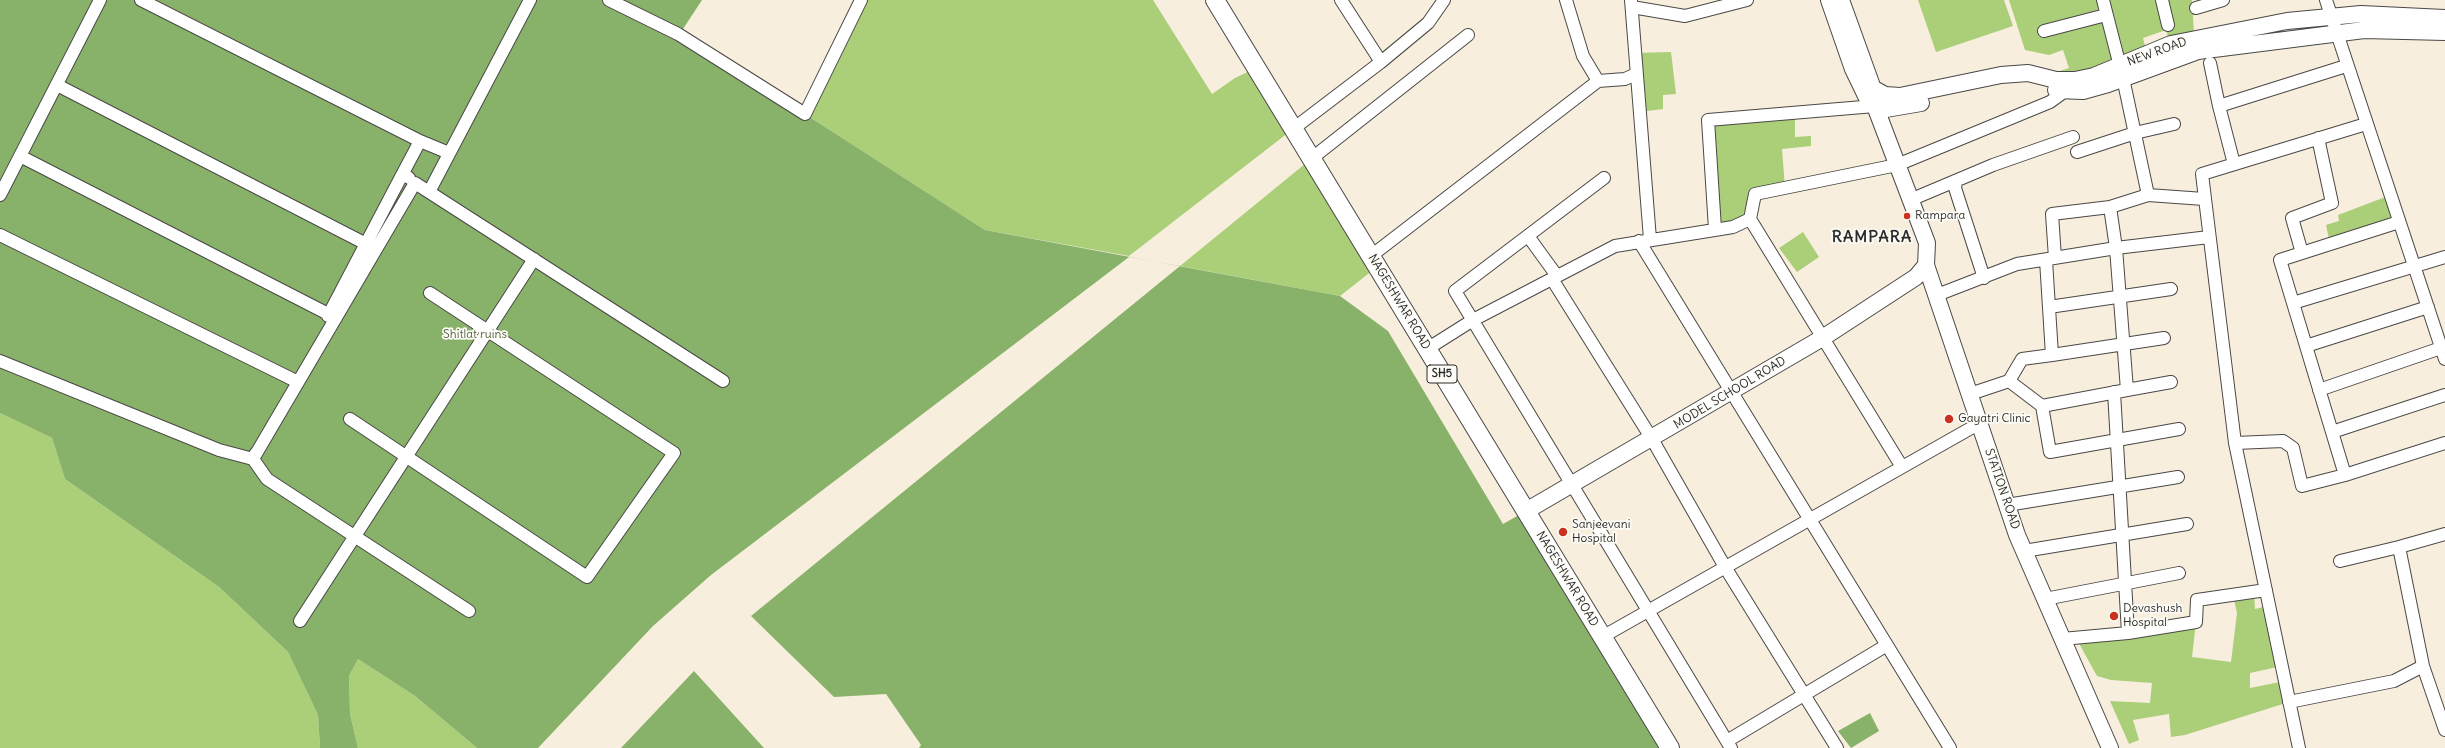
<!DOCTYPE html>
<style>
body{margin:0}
canvas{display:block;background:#f8eedd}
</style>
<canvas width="2445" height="748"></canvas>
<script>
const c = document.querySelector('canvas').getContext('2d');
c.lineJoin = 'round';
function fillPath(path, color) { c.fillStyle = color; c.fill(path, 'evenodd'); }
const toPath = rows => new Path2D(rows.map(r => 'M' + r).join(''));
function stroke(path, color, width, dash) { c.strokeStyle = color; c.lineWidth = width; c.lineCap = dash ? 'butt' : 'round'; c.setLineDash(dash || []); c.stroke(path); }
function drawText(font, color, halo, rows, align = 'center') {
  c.font = font + ' Delius,sans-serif'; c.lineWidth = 3.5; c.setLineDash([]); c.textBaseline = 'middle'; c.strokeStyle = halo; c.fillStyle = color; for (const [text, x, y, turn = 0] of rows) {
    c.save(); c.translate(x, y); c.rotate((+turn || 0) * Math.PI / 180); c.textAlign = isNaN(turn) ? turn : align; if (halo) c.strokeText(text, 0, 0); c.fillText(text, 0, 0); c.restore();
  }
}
fillPath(toPath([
 [861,0,1153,0,1212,94,1235,78,1256,68,1293,129,1129,256,985,230,805,114],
 [1918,0,2004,0,2013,26,1936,52],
 [2009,0,2192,0,2194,33,2168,37,2166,30,2143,38,2146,50,2056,80,2060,71,2069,68,2063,50,2049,55,2025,50],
 [1671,52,1676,94,1663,95,1663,109,1639,112,1635,53],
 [1795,113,1795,137,1811,136,1811,146,1782,149,1785,188,1755,194,1750,219,1715,229,1708,120],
 [1311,159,1377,267,1340,296,1180,266],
 [2388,196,2399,222,2330,244,2326,225,2339,221,2338,215],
 [1803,232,1819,257,1797,272,1779,248],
 [0,413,52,438,65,479,219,587,288,652,318,715,320,748,0,748],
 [2254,593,2255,609,2268,606,2282,666,2250,673,2250,688,2285,681,2289,702,2185,735,2171,737,2169,714,2133,720,2139,740,2129,744,2110,701,2150,703,2152,683,2111,680,2097,676,2076,638,2196,622,2192,657,2231,662,2237,613,2233,595],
 [358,659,415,696,477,748,358,748,350,714,349,676]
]), '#abcf79');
fillPath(toPath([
 [0,0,702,0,683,29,805,114,985,230,1340,296,1388,331,1503,524,1526,511,1670,748,919,748,921,745,886,694,834,697,751,616,1180,266,1129,257,711,575,653,626,538,748,477,748,415,696,358,659,349,676,350,714,358,748,320,748,318,715,288,652,219,587,65,479,52,438,0,413],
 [694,671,764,748,621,748],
 [1870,713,1879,731,1851,748,1838,731]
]), '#88b269');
const street = toPath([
 [141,0,420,141],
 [609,0,678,34,805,114,861,0],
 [1566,0,1583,56,1598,81,1625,79,1636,74],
 [1631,0,1650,239],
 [2162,0,2168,25],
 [2326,0,2445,359],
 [1632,7,1685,16,1747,0],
 [2196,8,2223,0],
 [2044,31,2106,15],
 [1381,62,1428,23,1444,0],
 [2210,63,2219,106],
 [57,85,372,247],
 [1293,129,1381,62,1341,0],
 [2077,152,2135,133,2174,124],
 [20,156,336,318],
 [1311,159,1468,35],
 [2234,164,2219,106,2346,66],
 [409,178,403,173,420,141,449,153],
 [1604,178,1455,291,1731,748],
 [1956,181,1955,188,1984,278],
 [429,192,530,0],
 [0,195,100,0],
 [2148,195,2204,199],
 [1910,200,1993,165,2073,137],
 [1750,219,1902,467],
 [2399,222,2280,260,2345,475,2445,443],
 [1715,229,1708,120,1875,106],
 [0,235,298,382],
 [1528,236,1557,276],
 [1639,241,1950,748],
 [2302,253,2292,218,2332,203,2318,138],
 [1371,256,1598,81],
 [2055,258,2052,214,2110,207],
 [1552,279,1652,439,1725,567,1837,748],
 [1937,295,2017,264,2116,248,2110,207,2148,195,2123,78,2103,0],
 [2293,303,2445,257],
 [2049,307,2171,289],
 [328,316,403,173],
 [2306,346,2428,307],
 [1427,349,1473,320,1615,246,1733,227,1750,219,1755,194,1897,165,2050,102,2065,91,2065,86],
 [2052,355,2164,338],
 [0,361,219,450,253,459,415,183,723,381],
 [2009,381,2042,406,2127,390,2116,248,2209,237],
 [2127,390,2171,382],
 [2319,390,2441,348],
 [1970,394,2009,381,2022,359,2052,355,2046,260],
 [2042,406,2050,452,2179,429],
 [350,419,587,577,674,453,430,293],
 [2332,432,2445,395],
 [2235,443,2283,441,2293,448,2302,486,2345,475],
 [256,453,253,459,267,479,469,611],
 [2007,505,2178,477],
 [2399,547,2445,534],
 [2024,551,2187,524],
 [2340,561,2399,547,2423,666,2445,730],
 [2045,599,2179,573],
 [300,621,534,259],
 [2128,633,2196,622,2197,600,2266,590],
 [1602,637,1980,423],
 [2062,639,2128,633,2114,392],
 [2289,702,2394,681,2423,666],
 [1727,741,1887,645],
 [2299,748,2235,443,2202,174,2366,124]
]);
const secondary = toPath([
 [1829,0,1853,69,1867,98,1875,106,1924,235,1927,243,1926,265,2017,535,2110,748],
 [1841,0,1872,86],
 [1874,89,1885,95,1900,96,2001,75,2028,73,2056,80,2075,80,2094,76,2171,44,2287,21,2361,14,2445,18],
 [2056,90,2083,91,2108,84,2198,51,2364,30,2445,32],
 [1875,106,1886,109,1921,103],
 [1526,511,1824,337,1916,277,1926,265]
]);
const primary = toPath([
 [1215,0,1670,748]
]);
stroke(street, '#4a4846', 14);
stroke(secondary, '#4a4846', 18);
stroke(primary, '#4a4846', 20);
stroke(street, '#fff', 12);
stroke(secondary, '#fff', 16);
stroke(primary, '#fff', 18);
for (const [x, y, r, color] of [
 [1907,216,4,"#c8321e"],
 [1949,419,5,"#c8321e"],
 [1563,532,5,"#c8321e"],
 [2114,616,5,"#c8321e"]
]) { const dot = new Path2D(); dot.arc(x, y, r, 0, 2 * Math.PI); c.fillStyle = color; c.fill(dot); stroke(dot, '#fdfcf7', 1.5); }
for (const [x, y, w] of [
 [1442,374,30]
]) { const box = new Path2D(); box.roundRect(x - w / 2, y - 9, w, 18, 3); c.fillStyle = '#fdfcf7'; c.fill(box); stroke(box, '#2b2b2b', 1); }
drawText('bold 11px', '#2b2b2b', null, [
 ["SH5",1442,374]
]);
drawText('12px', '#2b2b2b', '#fdfcf7', [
 ["NEW ROAD",2157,52,-20],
 ["NAGESHWAR ROAD",1399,302,59],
 ["MODEL SCHOOL ROAD",1730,393,-31],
 ["STATION ROAD",2002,489,71],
 ["NAGESHWAR ROAD",1567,579,59]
]);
drawText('12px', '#2b2b2b', '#fdfcf7', [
 ["Rampara",1915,216],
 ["Gayatri Clinic",1958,419],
 ["Sanjeevani",1572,525],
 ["Hospital",1572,539],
 ["Devashush",2123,609],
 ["Hospital",2123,623]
], 'left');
drawText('12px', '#515c42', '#fdfcf7', [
 ["Shitlat ruins",475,335]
]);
c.letterSpacing = '1px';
drawText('bold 16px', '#2b2b2b', '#fdfcf7', [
 ["RAMPARA",1872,237]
]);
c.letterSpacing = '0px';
</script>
